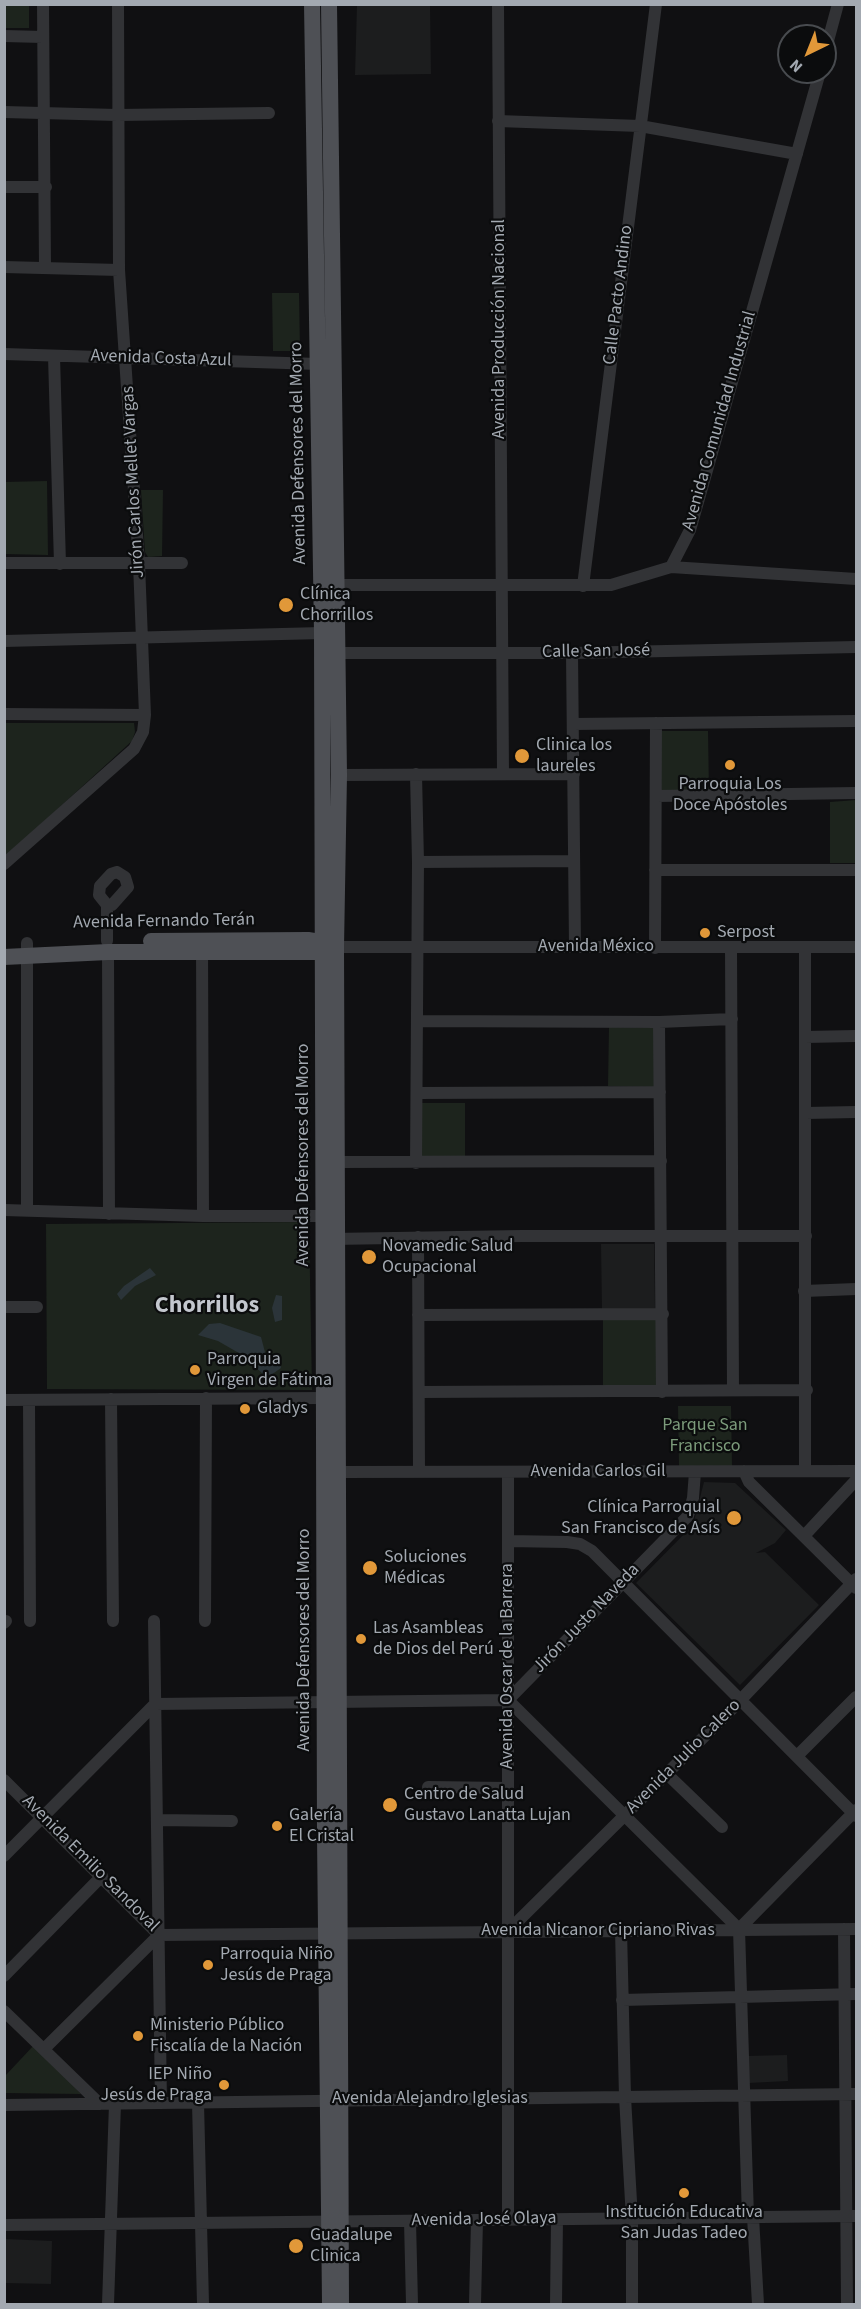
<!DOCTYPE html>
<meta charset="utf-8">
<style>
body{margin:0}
#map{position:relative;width:861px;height:2309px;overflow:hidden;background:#101012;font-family:"Source Sans 3",sans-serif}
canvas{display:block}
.frame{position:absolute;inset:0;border:6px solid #a3a9b1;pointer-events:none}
.north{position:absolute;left:777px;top:24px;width:60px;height:60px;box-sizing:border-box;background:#0b0c0d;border:2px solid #484b4f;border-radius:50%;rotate:223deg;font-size:16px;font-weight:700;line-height:24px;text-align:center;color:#a3a9b1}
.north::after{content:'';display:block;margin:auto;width:21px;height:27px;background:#e19839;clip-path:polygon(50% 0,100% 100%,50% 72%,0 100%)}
</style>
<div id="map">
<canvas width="861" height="2309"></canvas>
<div class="frame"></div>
<div class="north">N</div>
</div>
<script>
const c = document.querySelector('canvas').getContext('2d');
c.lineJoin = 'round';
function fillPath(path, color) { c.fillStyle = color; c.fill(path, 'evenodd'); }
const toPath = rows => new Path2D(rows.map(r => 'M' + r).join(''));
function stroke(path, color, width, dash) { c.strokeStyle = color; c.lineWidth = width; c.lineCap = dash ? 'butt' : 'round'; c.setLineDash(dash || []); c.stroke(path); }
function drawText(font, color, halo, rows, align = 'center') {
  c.font = font + ' "Source Sans 3",sans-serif'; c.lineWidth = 4.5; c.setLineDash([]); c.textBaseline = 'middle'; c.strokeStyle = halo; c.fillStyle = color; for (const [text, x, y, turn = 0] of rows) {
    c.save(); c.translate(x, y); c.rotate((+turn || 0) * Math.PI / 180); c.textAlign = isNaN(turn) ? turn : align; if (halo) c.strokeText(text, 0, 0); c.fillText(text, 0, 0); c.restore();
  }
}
fillPath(toPath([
 [357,5,430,5,431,74,355,75],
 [601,1244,654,1244,655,1310,602,1310],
 [704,1482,735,1483,786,1530,775,1543,756,1553,765,1552,819,1605,740,1685,636,1583,693,1525],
 [787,2055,788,2081,748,2083,747,2056],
 [5,2239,52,2241,51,2284,5,2283]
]), '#1c1d1e');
fillPath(toPath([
 [5,4,29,5,29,28,5,28],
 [272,293,299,293,300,351,273,351],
 [47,481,48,555,5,554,5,482],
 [141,490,163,490,162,556,148,557,145,552],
 [5,723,134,723,135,732,132,741,5,857],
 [660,731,708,731,709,792,661,792],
 [856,800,856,863,830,863,830,802],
 [609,1027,655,1028,654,1087,608,1086],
 [422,1103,465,1103,465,1160,422,1160],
 [309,1222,312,1390,47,1389,46,1224],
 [603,1320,656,1320,656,1388,603,1388],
 [678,1406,731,1406,732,1466,679,1466],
 [35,2044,81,2094,5,2093,5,2076]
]), '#1d241d');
fillPath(toPath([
 [150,1268,156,1275,135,1286,121,1300,117,1294,124,1286],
 [276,1295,282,1296,282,1320,275,1322,272,1308],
 [220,1323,261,1337,266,1356,280,1362,281,1368,271,1375,264,1375,244,1356,218,1341,198,1335,209,1324]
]), '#2b3439');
stroke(toPath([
 [43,4,45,268],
 [498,4,503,774],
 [4,36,43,37],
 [825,52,838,4],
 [4,112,117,115,269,113],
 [498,121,640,126,797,154],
 [4,187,46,187],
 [4,267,119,270],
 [4,354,318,364],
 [54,356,60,564],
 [4,563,182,563],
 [671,567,690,530,820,72],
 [331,585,611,585,671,567,856,579],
 [583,586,656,4],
 [4,641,322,633],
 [336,653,572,653,856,647],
 [572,653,575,947],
 [4,714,145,715],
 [573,724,856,721],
 [416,774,418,862,416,1163],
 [339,775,574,774],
 [657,796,856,793],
 [418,862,574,861],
 [4,864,134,749,143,732,145,715,139,564,119,270,118,4],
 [655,870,856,870],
 [117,872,125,877,128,887,112,905,107,905,99,895,100,886,111,874,117,872],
 [107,941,107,905],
 [202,944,203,1216],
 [336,947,856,947],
 [731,947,733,1390],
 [805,947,805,1471],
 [655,948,656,723],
 [108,952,109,1214],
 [418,1021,659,1022,732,1019],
 [659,1022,662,1392],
 [805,1037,856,1036],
 [417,1093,660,1092],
 [806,1113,856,1112],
 [339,1162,661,1161],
 [4,1210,203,1216,330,1216],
 [27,1210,27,943],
 [418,1237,419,1472],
 [331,1239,522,1236,806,1236],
 [804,1291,856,1289],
 [4,1307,37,1307],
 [418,1315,663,1314],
 [419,1392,807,1390],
 [111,1399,113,1621],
 [4,1400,324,1398],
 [29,1400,30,1621],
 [744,1471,749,1482,856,1588],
 [339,1472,856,1471],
 [508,1472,508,2220],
 [804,1536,856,1480],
 [508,1541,567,1542,580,1544,592,1551,856,1816],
 [154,1621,161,2103],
 [205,1621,206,1398],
 [4,1623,6,1621],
 [508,1700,739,1929],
 [797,1756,856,1697],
 [667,1774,722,1827],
 [4,1780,159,1935,856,1929],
 [428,1787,508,1788],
 [158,1820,232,1821],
 [4,1856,155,1704,508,1700,688,1516,693,1498,695,1472],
 [739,1929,748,2217],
 [739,1929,856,1810],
 [844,1929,847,2304],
 [621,1930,625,2097,632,2219,632,2304],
 [508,1931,731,1710,856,1579],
 [4,1976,102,1876],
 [622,2000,856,1994],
 [4,2011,100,2104],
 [44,2049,159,1935],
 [198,2103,203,2304],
 [4,2105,856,2094],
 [753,2217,758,2304],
 [410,2221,412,2304],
 [4,2225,856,2216],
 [108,2304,115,2104],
 [475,2304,477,2220],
 [556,2304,557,2219]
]), '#323336', 12);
stroke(toPath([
 [312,4,322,633,325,1836,330,2304],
 [329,4,339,775,336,947,341,2304],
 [151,941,308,940,314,941,322,948],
 [4,957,108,952,315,952,322,948,330,947]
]), '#4e5055', 16);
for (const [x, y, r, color] of [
 [286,605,8,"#e19839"],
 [522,756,8,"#e19839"],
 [730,765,6,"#e19839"],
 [705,933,6,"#e19839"],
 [369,1257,8,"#e19839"],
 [195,1370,6,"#e19839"],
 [245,1409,6,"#e19839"],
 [734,1518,8,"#e19839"],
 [370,1568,8,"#e19839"],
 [361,1639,6,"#e19839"],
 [390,1805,8,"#e19839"],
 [277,1826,6,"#e19839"],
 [208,1965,6,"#e19839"],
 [138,2036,6,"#e19839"],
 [224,2085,6,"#e19839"],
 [684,2193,6,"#e19839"],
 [296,2246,8,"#e19839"]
]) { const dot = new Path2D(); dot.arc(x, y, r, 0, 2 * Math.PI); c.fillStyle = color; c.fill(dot); stroke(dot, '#0b0c0d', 2); }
drawText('18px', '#a3a9b1', '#0b0c0d', [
 ["Calle Pacto Andino",619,295,-83],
 ["Avenida Producción Nacional",500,329,-90],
 ["Avenida Costa Azul",161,359,2],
 ["Avenida Comunidad Industrial",720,421,-74],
 ["Avenida Defensores del Morro",299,453,-91],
 ["Jirón Carlos Mellet Vargas",134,482,-93],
 ["Calle San José",596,652,-1],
 ["Avenida Fernando Terán",164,922,-1],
 ["Avenida México",596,947],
 ["Avenida Defensores del Morro",304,1155,-90],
 ["Avenida Carlos Gil",598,1472],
 ["Jirón Justo Naveda",587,1619,-46],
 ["Avenida Defensores del Morro",305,1640,-90],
 ["Avenida Oscar de la Barrera",508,1666,-90],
 ["Avenida Julio Calero",684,1757,-45],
 ["Avenida Emilio Sandoval",90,1864,45],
 ["Avenida Nicanor Cipriano Rivas",598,1931],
 ["Avenida Alejandro Iglesias",430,2099],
 ["Avenida José Olaya",484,2220,-1]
]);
drawText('18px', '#a3a9b1', '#0b0c0d', [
 ["Clínica",300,595],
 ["Chorrillos",300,616],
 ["Clinica los",536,746],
 ["laureles",536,767],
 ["Parroquia Los",730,785,"center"],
 ["Doce Apóstoles",730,806,"center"],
 ["Serpost",717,933],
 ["Novamedic Salud",382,1247],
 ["Ocupacional",382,1268],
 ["Parroquia",207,1360],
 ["Virgen de Fátima",207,1381],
 ["Gladys",257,1409],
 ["Clínica Parroquial",720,1508,"right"],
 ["San Francisco de Asís",720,1529,"right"],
 ["Soluciones",384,1558],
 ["Médicas",384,1579],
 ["Las Asambleas",373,1629],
 ["de Dios del Perú",373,1650],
 ["Centro de Salud",404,1795],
 ["Gustavo Lanatta Lujan",404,1816],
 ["Galería",289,1816],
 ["El Cristal",289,1837],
 ["Parroquia Niño",220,1955],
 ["Jesús de Praga",220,1976],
 ["Ministerio Público",150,2026],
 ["Fiscalía de la Nación",150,2047],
 ["IEP Niño",212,2075,"right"],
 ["Jesús de Praga",212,2096,"right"],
 ["Institución Educativa",684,2213,"center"],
 ["San Judas Tadeo",684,2234,"center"],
 ["Guadalupe",310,2236],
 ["Clinica",310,2257]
], 'left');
drawText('18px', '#7c9b7b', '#0b0c0d', [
 ["Parque San",705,1426],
 ["Francisco",705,1447]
]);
drawText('bold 24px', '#c3c7ce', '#0b0c0d', [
 ["Chorrillos",207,1307]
]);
</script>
